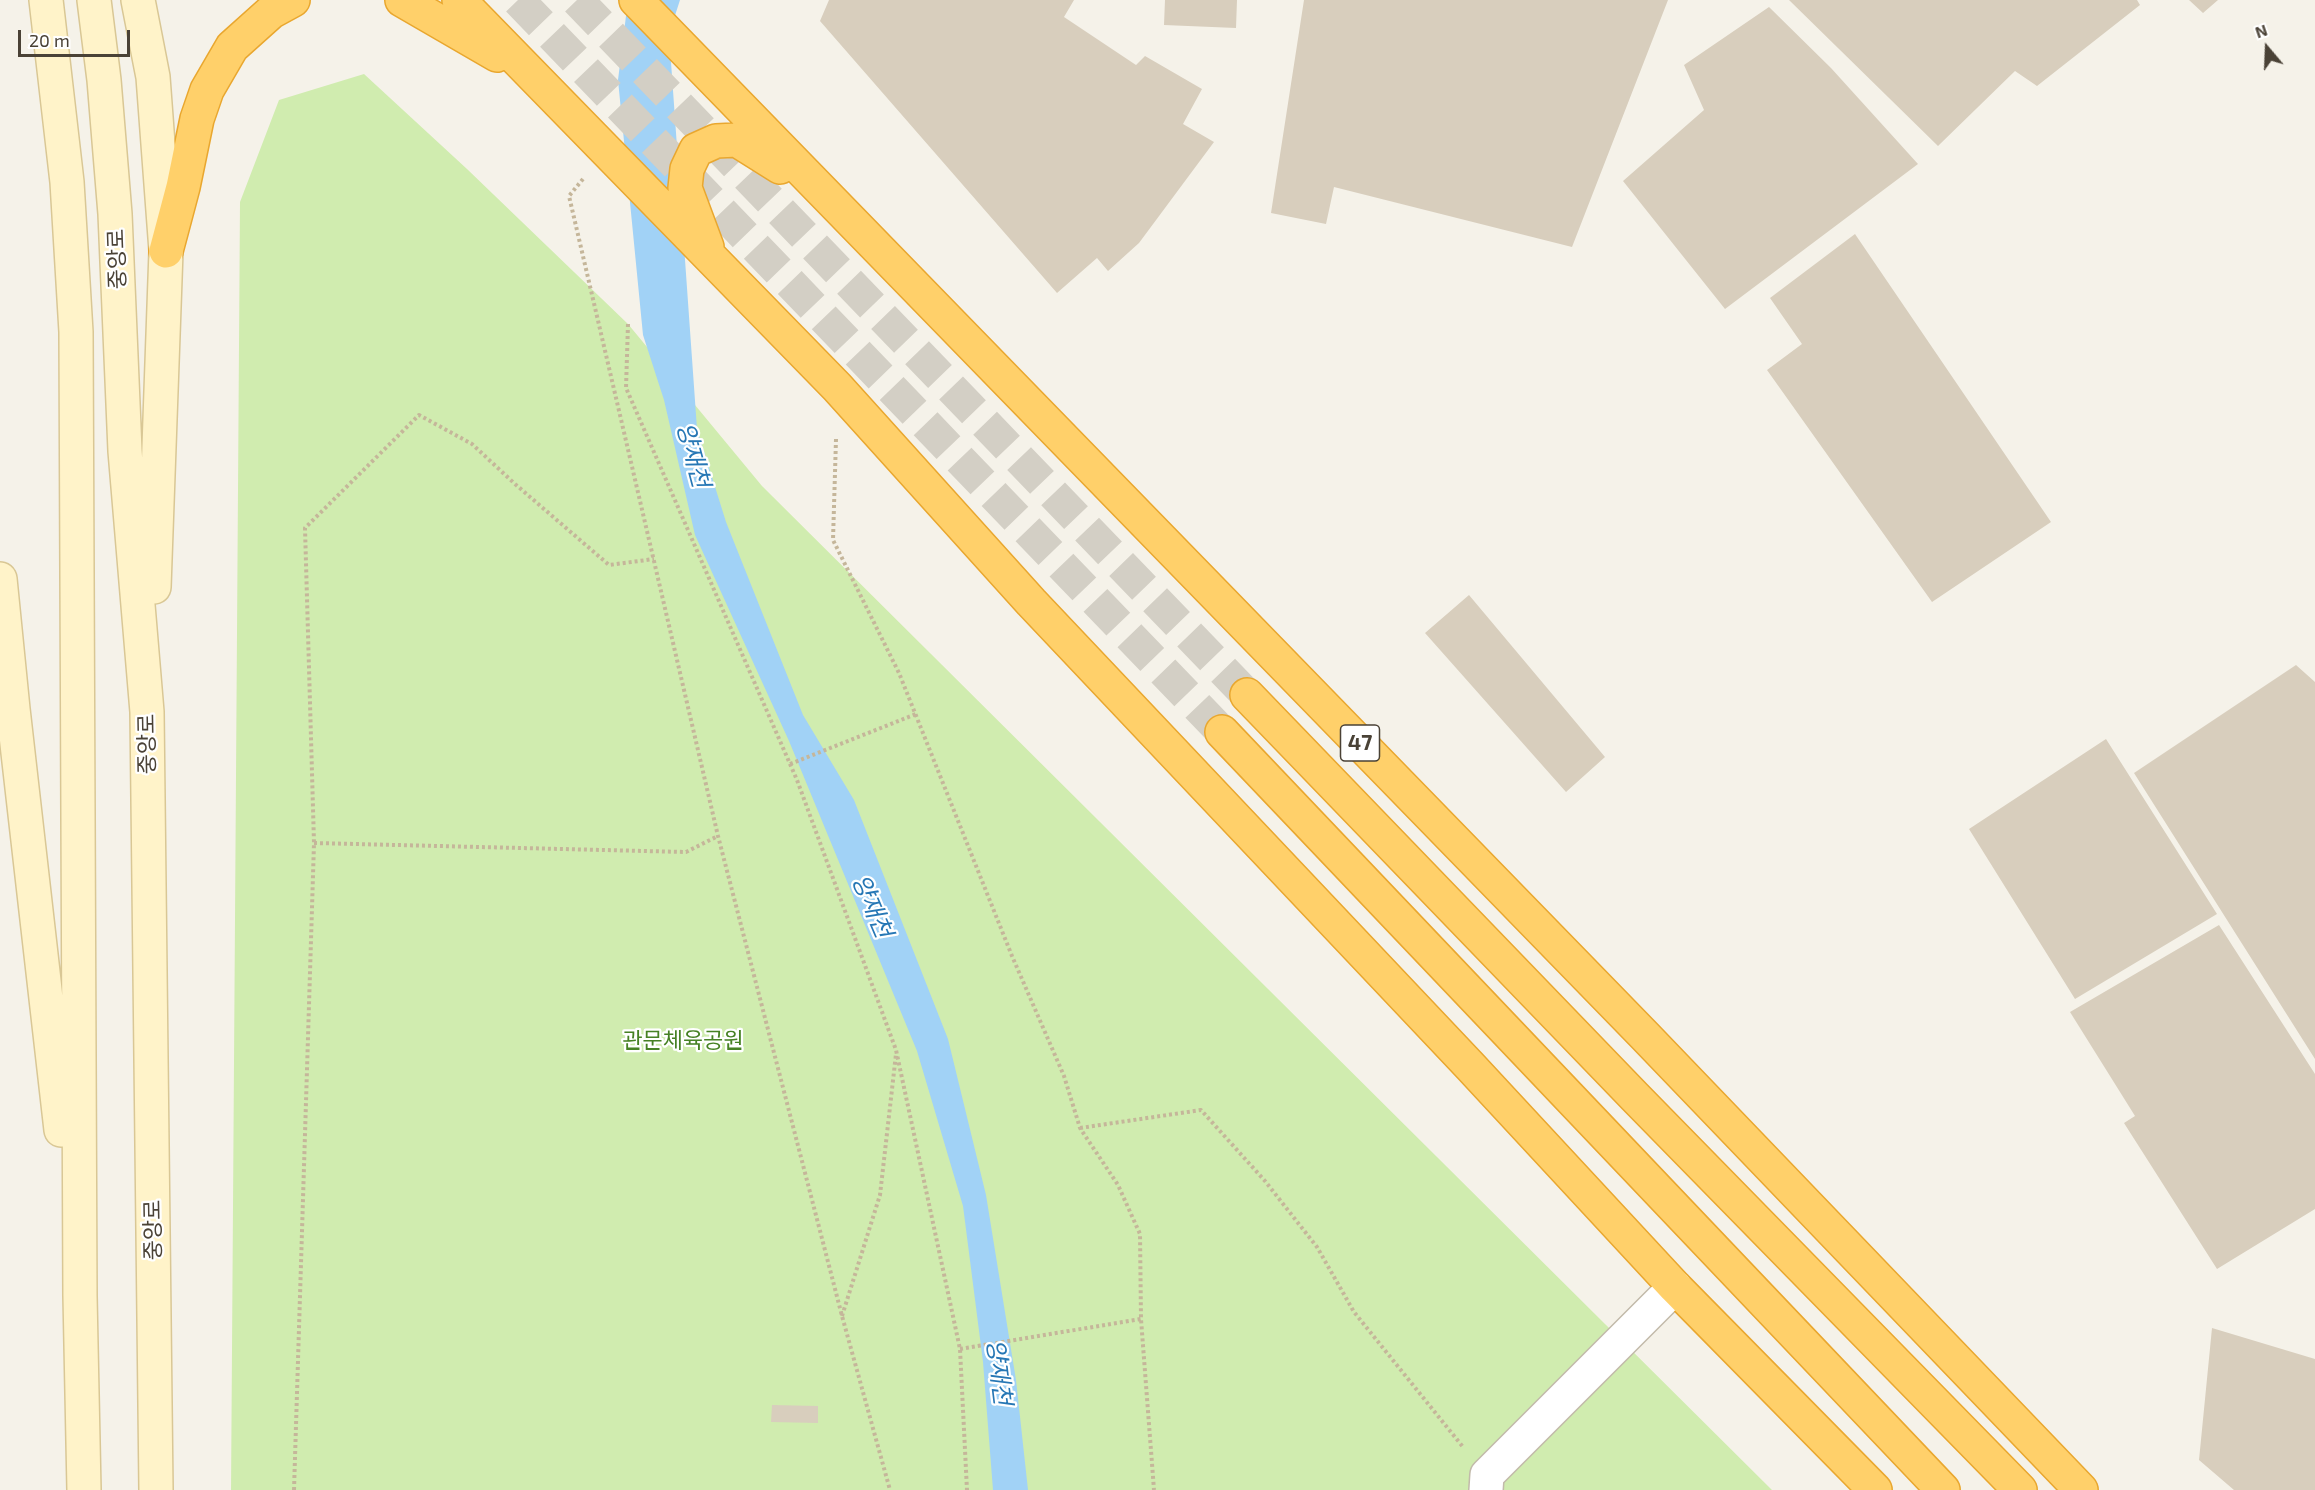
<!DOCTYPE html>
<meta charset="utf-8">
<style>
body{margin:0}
#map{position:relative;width:2315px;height:1490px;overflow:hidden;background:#f5f2e9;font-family:"Exo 2",sans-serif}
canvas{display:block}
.north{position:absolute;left:2237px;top:18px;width:60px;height:60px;-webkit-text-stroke:4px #fff;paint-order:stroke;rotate:341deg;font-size:16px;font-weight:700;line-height:24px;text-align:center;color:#4a4236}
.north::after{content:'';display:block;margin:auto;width:21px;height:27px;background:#4a4236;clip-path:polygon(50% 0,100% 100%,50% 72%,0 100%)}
.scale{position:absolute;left:18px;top:30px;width:112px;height:27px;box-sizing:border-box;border:3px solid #4a4236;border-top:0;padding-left:8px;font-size:18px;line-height:21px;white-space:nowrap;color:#4a4236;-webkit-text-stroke:4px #fff;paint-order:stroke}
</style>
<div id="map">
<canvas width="2315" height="1490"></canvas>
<div class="north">N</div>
<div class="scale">20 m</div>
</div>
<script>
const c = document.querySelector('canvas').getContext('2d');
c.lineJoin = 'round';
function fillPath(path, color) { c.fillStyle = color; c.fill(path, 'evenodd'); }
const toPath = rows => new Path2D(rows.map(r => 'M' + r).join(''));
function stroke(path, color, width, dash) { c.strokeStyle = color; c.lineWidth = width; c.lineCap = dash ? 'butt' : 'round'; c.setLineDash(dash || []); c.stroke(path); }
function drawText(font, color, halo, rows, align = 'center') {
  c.font = font + ' "Exo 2","Noto Sans KR",sans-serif'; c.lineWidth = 4.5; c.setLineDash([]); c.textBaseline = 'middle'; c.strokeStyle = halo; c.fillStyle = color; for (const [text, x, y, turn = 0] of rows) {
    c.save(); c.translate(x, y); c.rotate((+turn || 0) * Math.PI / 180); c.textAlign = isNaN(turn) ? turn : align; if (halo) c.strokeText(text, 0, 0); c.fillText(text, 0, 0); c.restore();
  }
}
fillPath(toPath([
 [364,74,467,169,628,324,762,486,1772,1490,231,1490,240,202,279,100]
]), '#d0ecaf');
fillPath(toPath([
 [628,0,680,0,669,34,697,429,726,522,803,715,854,800,948,1039,986,1195,1016,1380,1028,1490,993,1490,983,1362,963,1206,917,1051,789,741,695,535,664,400,643,335,618,80]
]), '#a1d2f6');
fillPath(toPath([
 [829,0,1074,0,1064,17,1136,65,1145,56,1202,89,1183,124,1214,142,1139,243,1108,271,1097,258,1057,293,820,21],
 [1165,0,1237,0,1236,28,1164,25],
 [1304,0,1668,0,1572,247,1334,187,1326,224,1271,213],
 [1789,0,2137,0,2140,5,2037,86,2015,71,1938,146],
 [2189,0,2218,0,2203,13],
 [1769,7,1831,68,1918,164,1725,309,1623,181,1704,110,1684,65],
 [1855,234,2051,522,1932,602,1767,370,1802,344,1770,298],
 [1469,595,1605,757,1566,792,1425,633],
 [2296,665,2315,682,2315,1059,2134,773],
 [2106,739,2217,914,2075,999,1969,829],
 [2219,925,2315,1074,2315,1209,2217,1269,2124,1123,2135,1116,2070,1012],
 [2212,1328,2315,1359,2315,1490,2234,1490,2199,1460],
 [772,1405,818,1406,818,1423,771,1422]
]), '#d8cebd');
stroke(toPath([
 [518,0,1222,732],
 [577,0,1247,695]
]), '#d3cfc5', 33, [33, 16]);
const street = toPath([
 [1486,1490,1487,1475,1675,1287]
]);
const secondary = toPath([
 [46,0,67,182,76,332,80,1296,84,1490],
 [94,0,104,80,115,214,125,451,147,712,156,1490],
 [138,0,153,77,166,251,154,587],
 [0,579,13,709,61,1130]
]);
const highway = toPath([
 [402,0,497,55],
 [459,0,837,387,1031,602,1470,1066,1675,1287,1875,1490],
 [636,0,1644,1035,2081,1490],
 [707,247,685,188,687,169,696,150,716,141,737,140,780,167],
 [166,251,183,187,197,119,207,90,232,47,271,12,293,0],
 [1247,695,1635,1097,2020,1490],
 [1222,732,1943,1490]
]);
stroke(street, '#c2baaa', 36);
stroke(secondary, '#d9c795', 36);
stroke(highway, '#e9a72f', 36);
stroke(toPath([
 [583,179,569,196,718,836,842,1316,890,1490],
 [628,324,626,388,797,780,896,1050,960,1349,967,1490],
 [836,439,833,540,899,673,1012,956,1064,1076,1080,1128,1118,1185,1140,1234,1141,1319,1154,1490],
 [790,764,916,714],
 [314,843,686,852,718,836],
 [1080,1128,1201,1110,1265,1181,1317,1247,1354,1312,1463,1447],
 [842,1316,880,1195,896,1054],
 [960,1349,1141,1319],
 [294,1490,314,843,305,528,419,415,472,444,515,484,609,565,654,559]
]), '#c5b69a', 4, [3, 3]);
stroke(street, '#fff', 33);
stroke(secondary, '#fff3c9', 33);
stroke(highway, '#ffd06a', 33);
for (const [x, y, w] of [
 [1360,743,39]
]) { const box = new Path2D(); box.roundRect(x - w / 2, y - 18, w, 36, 4.5); c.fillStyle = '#fff'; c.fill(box); stroke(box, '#4a4236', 1.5); }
drawText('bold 21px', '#4a4236', null, [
 ["47",1360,743]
]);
drawText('22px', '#4a4236', '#fff', [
 ["중앙로",117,259,-92],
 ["중앙로",147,744,-91],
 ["중앙로",153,1230,-91]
]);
drawText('22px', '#468124', '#fff', [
 ["관문체육공원",683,1041]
]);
drawText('italic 24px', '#2677b5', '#fff', [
 ["양재천",693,455,75],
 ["양재천",872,906,67],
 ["양재천",999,1372,83]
]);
</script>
